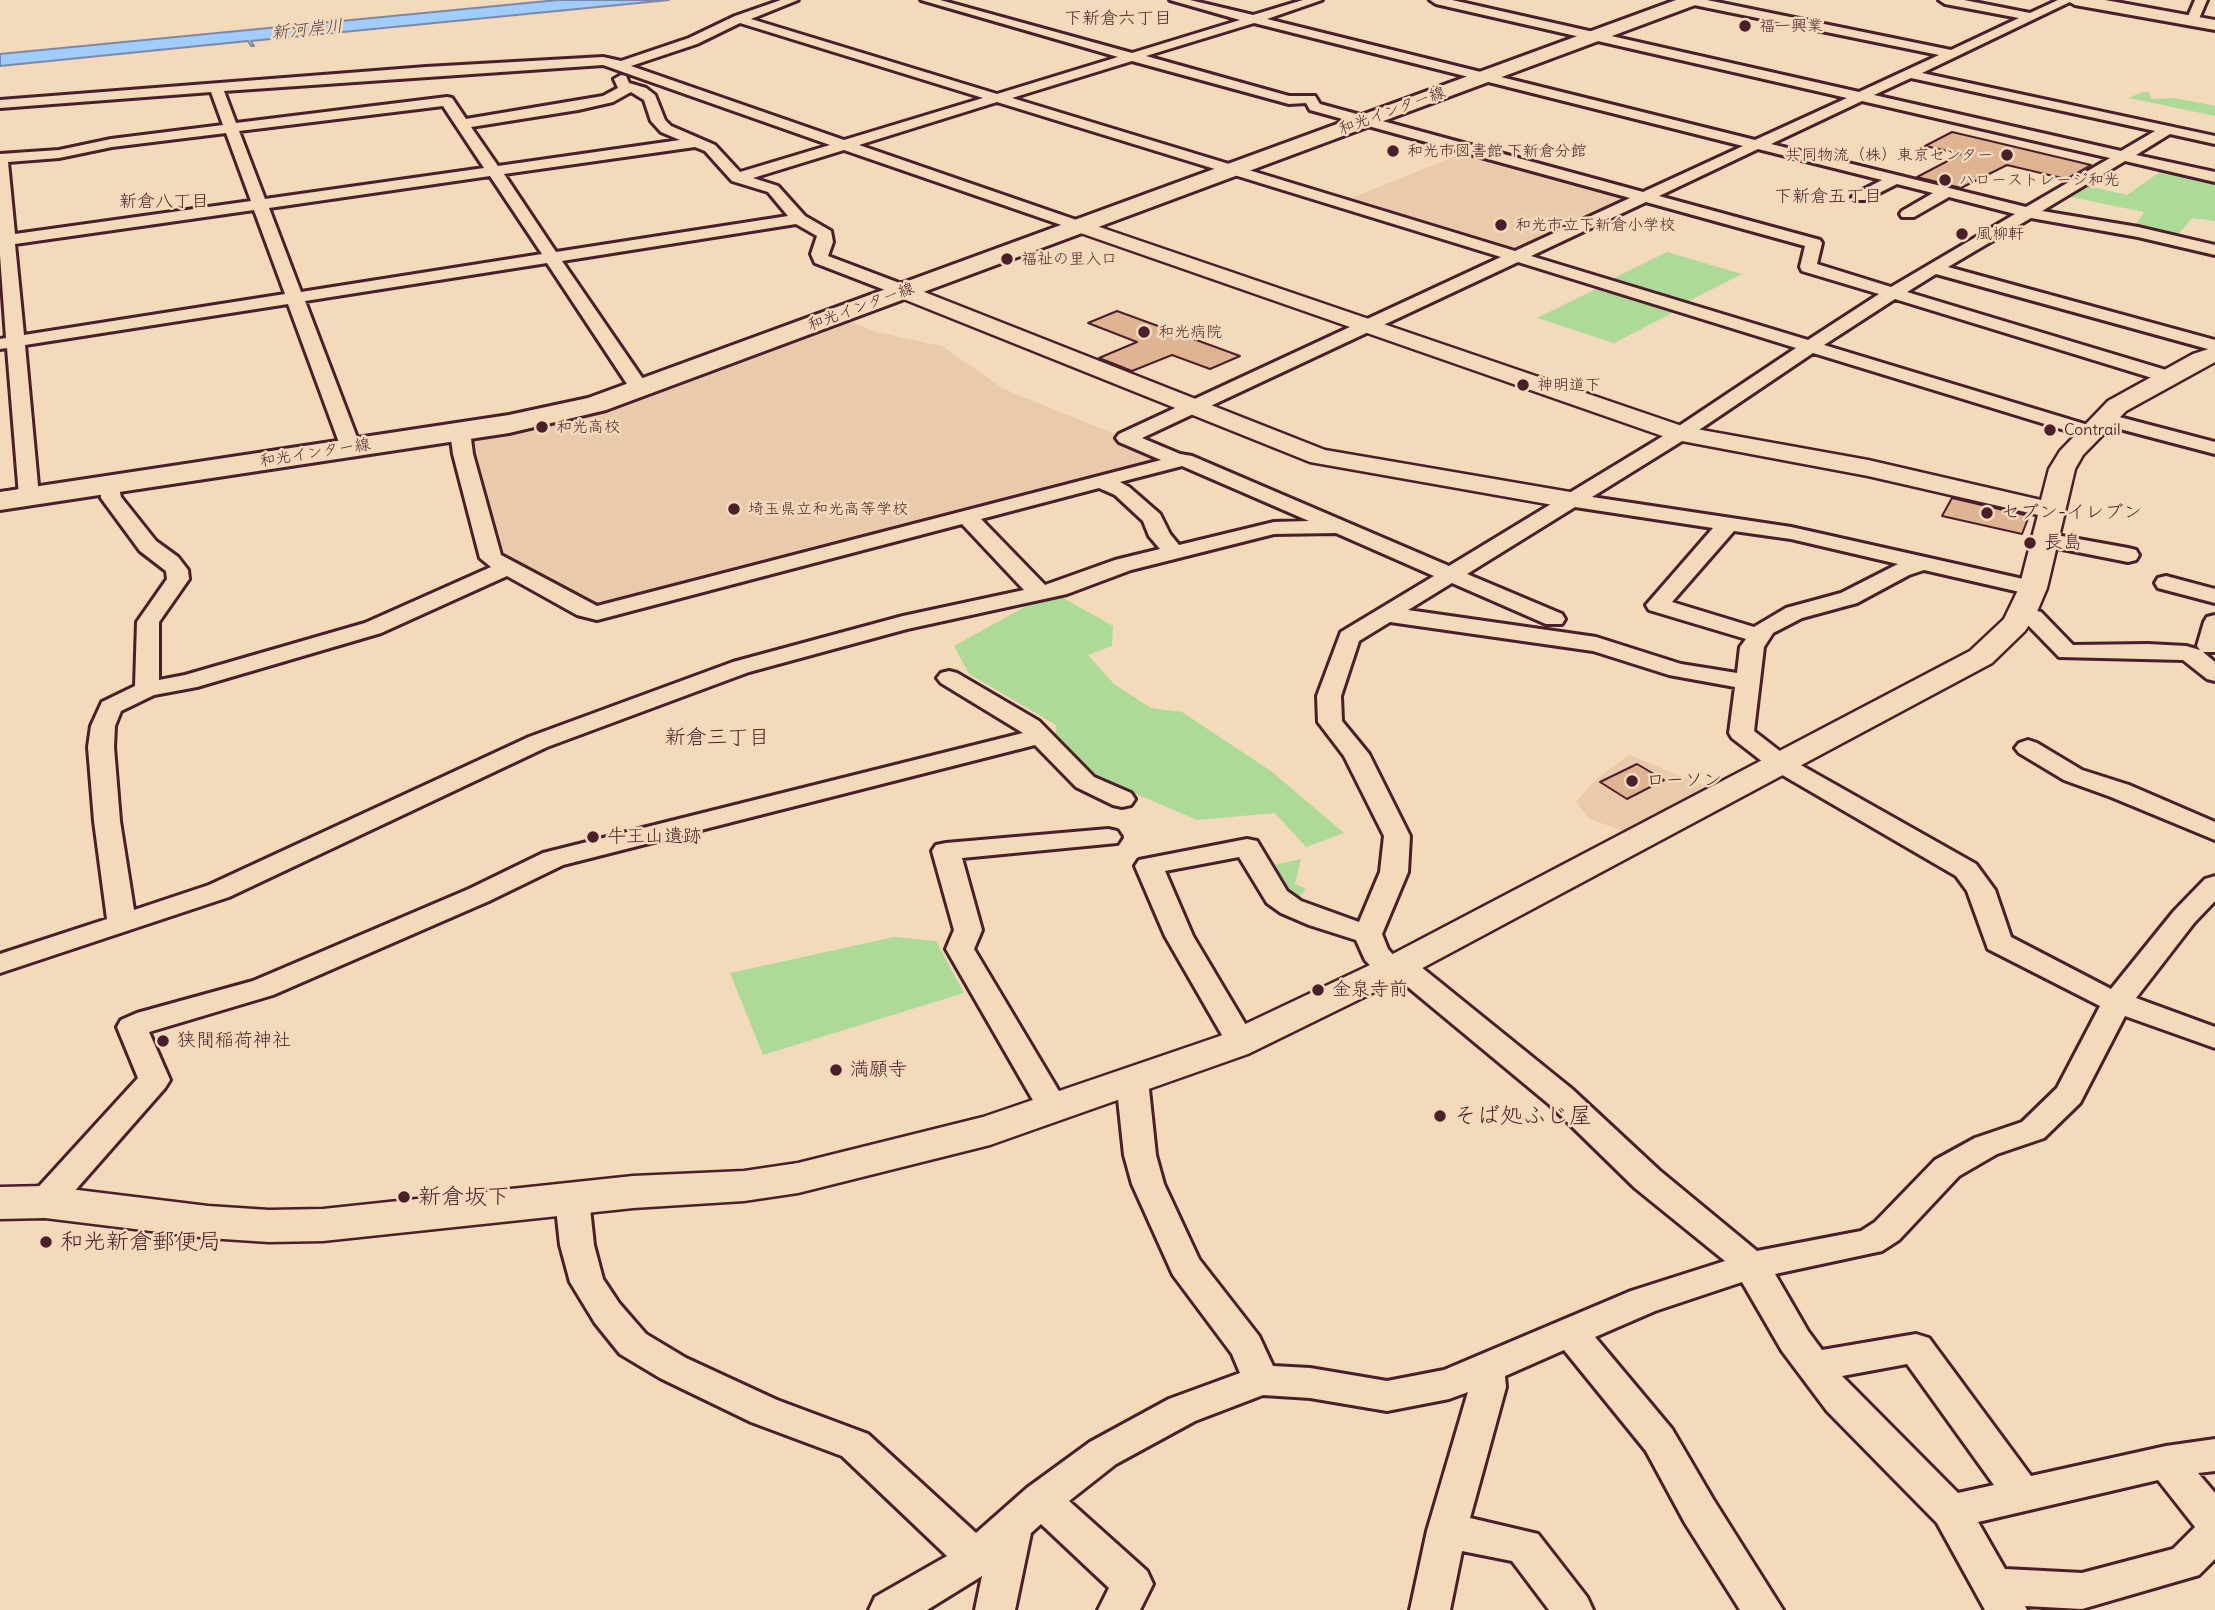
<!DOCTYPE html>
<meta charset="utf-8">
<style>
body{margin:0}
canvas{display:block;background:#f2daba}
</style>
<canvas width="2215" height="1610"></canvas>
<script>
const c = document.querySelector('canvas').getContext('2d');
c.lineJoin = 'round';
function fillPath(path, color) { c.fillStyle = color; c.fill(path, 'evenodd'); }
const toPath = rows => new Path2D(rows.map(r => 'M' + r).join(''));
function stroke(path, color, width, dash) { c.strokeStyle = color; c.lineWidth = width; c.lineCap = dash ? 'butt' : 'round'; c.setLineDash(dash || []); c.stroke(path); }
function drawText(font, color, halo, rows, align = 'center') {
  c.font = font + ' Delius,"Klee One",sans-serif'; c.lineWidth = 5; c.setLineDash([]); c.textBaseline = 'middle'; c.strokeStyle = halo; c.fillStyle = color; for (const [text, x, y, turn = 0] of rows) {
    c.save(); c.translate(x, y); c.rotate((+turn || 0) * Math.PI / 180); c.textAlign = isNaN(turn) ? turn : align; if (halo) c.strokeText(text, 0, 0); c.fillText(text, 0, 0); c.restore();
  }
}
fillPath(toPath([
 [1465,152,1630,198,1516,251,1347,200],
 [844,319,880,333,942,346,1004,389,1122,437,1163,458,1163,463,600,608,497,556,464,439,572,419],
 [1629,755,1675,774,1712,788,1626,832,1590,819,1576,802,1595,780]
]), '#e9cbab');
fillPath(toPath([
 [2142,92,2149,92,2151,99,2175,98,2215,106,2215,116,2129,98],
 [2164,169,2215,180,2215,221,2192,218,2175,238,2133,229,2144,212,2065,196,2081,184,2127,195],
 [1667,252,1742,274,1685,303,1610,280],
 [1602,286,1678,310,1614,343,1537,318],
 [1056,594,1113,626,1112,646,1088,655,1114,684,1151,708,1182,712,1271,771,1344,833,1306,847,1275,813,1197,820,1092,775,1055,738,1056,725,969,674,954,646,1041,598],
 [1301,859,1295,884,1306,889,1295,902,1289,899,1269,866],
 [894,937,936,941,964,993,763,1055,730,973]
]), '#aeda98');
const water = toPath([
 [558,0,669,0,251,41,254,46,251,46,248,41,0,66,0,54,558,0]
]);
fillPath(water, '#a0cdfb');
stroke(water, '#7e87a8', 2);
const building = toPath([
 [1952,132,1986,140,2091,165,2066,179,2007,165,1961,188,1917,177,1961,154,1925,146,1952,132],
 [1117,311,1240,356,1210,369,1172,355,1132,371,1099,358,1137,342,1088,323,1117,311],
 [1952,498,2029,516,2022,534,1942,516,1952,498],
 [1637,764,1664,780,1627,799,1600,782,1637,764]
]);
fillPath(building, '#deb492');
stroke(building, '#4a1f2b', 2);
const minor = toPath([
 [781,0,798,0,751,19,997,94,1118,57,921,0,940,0,1132,53,1240,20,1170,0,1190,0,1253,15,1303,0,1322,0,1267,19,1755,140,1847,98,1436,4,1430,0,1452,0,1859,92,1939,55,1689,4,1683,0,1707,0,1951,50,2019,18,1945,4,1939,0,1964,0,2030,13,2058,0,2074,0,1922,73,2215,136,2215,144,2170,134,2136,155,2215,172,2215,182,2125,161,2042,211,2138,227,2215,245,2215,255,2138,237,2031,218,1948,267,2215,340,2215,351,1936,274,1907,292,2176,373,2178,377,2176,381,2162,381,1895,299,1824,345,2098,428,2101,432,2098,436,2084,436,1813,353,1687,438,1592,497,1791,527,2041,583,2044,588,2041,593,2033,595,1924,570,1909,575,1857,603,1802,618,1773,633,1764,647,1754,731,1790,759,1976,864,1995,890,2011,937,2111,989,2174,911,2205,879,2215,876,2215,901,2194,923,2136,998,2215,1027,2215,1048,2125,1016,2080,1103,2044,1138,1997,1154,1959,1176,1899,1240,1882,1251,1775,1274,1808,1331,1822,1350,1916,1334,1929,1338,2031,1476,2166,1446,2215,1439,2215,1471,2198,1473,2215,1493,2215,1559,2199,1575,2082,1609,2025,1606,2027,1610,1985,1610,1937,1523,1827,1411,1782,1351,1742,1282,1655,1311,1595,1337,1672,1429,1713,1499,1783,1610,1740,1610,1685,1523,1646,1451,1564,1350,1505,1376,1506,1387,1470,1518,1538,1534,1587,1597,1593,1610,1549,1610,1512,1561,1462,1551,1450,1610,1410,1610,1427,1531,1468,1392,1449,1399,1387,1411,1310,1398,1263,1395,1195,1421,1116,1464,1069,1501,1147,1571,1153,1584,1140,1610,1098,1610,1109,1588,1041,1524,1031,1533,1015,1610,975,1610,982,1576,927,1610,869,1610,875,1597,947,1556,842,1456,751,1422,660,1378,620,1354,595,1323,570,1282,560,1245,555,1199,560,1190,572,1187,584,1190,589,1199,594,1245,603,1279,619,1303,646,1334,686,1358,777,1400,868,1434,976,1533,1027,1488,1090,1442,1169,1399,1240,1373,1232,1354,1173,1275,1132,1184,1124,1155,1116,1080,1121,1072,1132,1069,1143,1072,1148,1080,1156,1155,1164,1184,1199,1259,1259,1336,1273,1366,1310,1368,1387,1381,1444,1370,1631,1291,1725,1261,1635,1188,1550,1105,1397,978,1381,977,1365,960,1356,940,1309,925,1281,913,1267,903,1239,857,1165,871,1193,936,1256,1042,1252,1049,1241,1052,1230,1049,1165,936,1135,866,1139,860,1247,839,1257,841,1287,891,1301,901,1359,922,1380,872,1384,836,1344,756,1318,722,1317,696,1341,632,1434,576,1336,533,1274,534,1131,570,1067,594,907,629,749,672,547,747,229,897,0,973,0,954,107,919,94,821,88,747,91,726,102,702,135,686,137,622,167,579,166,571,140,551,101,498,100,484,103,480,117,480,121,497,156,541,178,557,188,570,189,579,159,622,159,680,185,675,365,623,491,567,480,558,453,454,450,431,453,427,460,425,470,431,473,454,501,555,597,606,1161,460,1119,442,1116,438,1119,434,1501,257,997,102,859,145,1085,223,1087,226,1085,229,1073,229,844,150,753,178,778,186,805,216,831,231,833,242,828,256,910,287,913,291,910,295,898,295,815,263,811,254,817,236,796,224,562,261,643,379,653,387,644,393,629,387,547,263,305,301,361,448,358,452,351,454,344,452,341,448,288,304,25,345,39,496,36,500,29,502,22,500,19,496,7,348,0,349,0,339,6,338,0,255,0,154,59,150,111,139,223,125,211,92,0,108,0,100,426,67,603,57,621,61,689,38,735,16,781,0],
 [740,23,983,98,844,140,631,66,697,44,740,23],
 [1254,23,1743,146,1643,192,1320,104,1315,96,1289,96,1146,56,1254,23],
 [1132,61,1289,104,1306,103,1310,110,1630,198,1515,251,1012,98,1132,61],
 [603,65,830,145,740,172,715,145,671,126,665,120,655,95,646,88,629,83,626,76,621,75,614,79,618,88,603,96,466,119,452,98,447,97,236,123,224,91,603,65],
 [1911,78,2155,131,2121,151,1874,95,1911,78],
 [631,92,644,100,651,121,661,132,680,140,498,166,471,127,578,110,613,102,631,92],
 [1862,101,2110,158,2026,207,1771,144,1862,101],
 [443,106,484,168,265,199,239,131,443,106],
 [226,133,251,201,15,234,8,162,59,158,112,147,226,133],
 [695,147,705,151,732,181,768,192,788,216,556,252,504,174,695,147],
 [1758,149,1882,180,1855,194,1852,197,1855,200,1865,200,1897,184,1933,193,1902,211,1900,214,1902,217,1914,217,1949,197,2015,214,1891,287,1817,264,1822,243,1820,240,1659,196,1758,149],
 [490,176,542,254,301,292,269,208,490,176],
 [1646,202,1805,246,1800,267,1802,271,1879,294,1808,340,1531,256,1646,202],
 [254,210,285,294,24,335,15,244,254,210],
 [1518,262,1796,348,1673,430,1449,566,1192,456,1180,454,1142,438,1518,262],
 [1182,466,1309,521,1274,522,1179,545,1170,534,1160,514,1129,487,1120,482,1182,466],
 [1099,488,1115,495,1143,521,1149,536,1160,549,1115,560,1045,585,981,519,1099,488],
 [1575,507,1713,528,1646,605,1649,610,1746,639,1740,647,1737,673,1681,664,1596,637,1408,610,1452,583,1546,624,1562,624,1565,619,1562,614,1467,574,1575,507],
 [962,524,1024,590,903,616,733,662,529,737,209,885,134,910,120,821,114,747,115,726,121,711,154,695,197,687,381,633,507,576,577,615,597,620,962,524],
 [1734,531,1791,539,1898,564,1841,593,1786,608,1754,627,1672,602,1734,531],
 [1390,622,1593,651,1669,675,1735,687,1729,733,1732,738,1772,769,1956,876,1967,891,1988,949,2100,1006,2057,1088,2022,1122,1975,1138,1935,1160,1875,1222,1861,1231,1757,1251,1659,1170,1572,1089,1410,958,1395,957,1388,949,1382,934,1408,872,1410,836,1369,754,1342,721,1341,696,1359,641,1390,622],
 [1907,1364,1994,1485,1958,1493,1842,1376,1907,1364],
 [2158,1480,2195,1527,2173,1549,2082,1573,2005,1569,1978,1522,2158,1480],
 [2195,0,2207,0,2198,21,2192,25,2186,21,2195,0],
 [2104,413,2215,442,2215,454,2097,423,2094,419,2097,415,2104,413],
 [2045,533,2128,548,2136,550,2139,555,2136,560,2128,562,2037,544,2034,539,2037,534,2045,533],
 [2166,576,2215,589,2215,603,2158,588,2155,583,2158,578,2166,576],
 [2022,607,2041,612,2073,645,2148,644,2186,646,2200,650,2197,646,2204,622,2207,617,2215,615,2215,652,2203,652,2215,662,2215,681,2207,679,2183,660,2059,657,2025,622,2014,619,2011,614,2014,609,2022,607],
 [949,671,957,673,1039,721,1094,777,1131,793,1135,799,1131,805,1122,807,1113,805,1076,787,1035,745,563,865,489,901,273,995,149,1032,170,1080,165,1088,57,1211,45,1214,33,1211,28,1202,33,1193,138,1078,117,1027,121,1020,137,1013,253,981,469,889,543,853,1023,733,941,683,937,678,941,673,949,671],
 [2028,740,2037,743,2082,770,2129,785,2215,822,2215,840,2111,797,2064,780,2019,753,2015,748,2019,743,2028,740],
 [1108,829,1117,831,1121,837,1117,843,962,858,982,930,974,949,1069,1108,1064,1116,1053,1119,1042,1116,946,949,954,930,932,851,936,845,946,843,1108,829]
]);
const tertiary = toPath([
 [1079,220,1685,427,1868,460,2041,500,2049,469,2060,451,2108,401,2193,354,2215,347,2215,362,2126,411,2083,455,2075,469,2047,588,2036,614,2025,631,1992,663,1413,973,1248,1054,990,1145,798,1193,744,1201,633,1208,323,1241,269,1242,208,1238,45,1218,0,1219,0,1187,45,1186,208,1206,269,1210,323,1209,633,1176,744,1171,798,1163,983,1117,1220,1036,1387,957,1970,651,2004,619,2019,588,2038,515,1868,476,1671,439,1072,230,1069,226,1072,222,1079,220],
 [904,284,1325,450,1570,492,1579,494,1583,500,1579,506,1570,508,1310,462,896,296,893,291,896,286,904,284]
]);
const primary = toPath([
 [1676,0,1701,0,1698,4,606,410,509,433,0,510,0,492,509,415,588,398,1676,0],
 [2066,0,2105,0,2215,20,2215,30,2075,5,2066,0]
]);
stroke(minor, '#4a1f2b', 6);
stroke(tertiary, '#4a1f2b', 5);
stroke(primary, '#4a1f2b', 6);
fillPath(minor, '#f2daba');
fillPath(tertiary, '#f2daba');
fillPath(primary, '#f2daba');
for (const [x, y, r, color] of [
 [1745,26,7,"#4a1f2b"],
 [1393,151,7,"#4a1f2b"],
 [2007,155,7,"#4a1f2b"],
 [1945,180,7,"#4a1f2b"],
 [1501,225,7,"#4a1f2b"],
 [1962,234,7,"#4a1f2b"],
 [1007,259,7,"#4a1f2b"],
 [1144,332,7,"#4a1f2b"],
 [1523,385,7,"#4a1f2b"],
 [542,427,7,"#4a1f2b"],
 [2050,430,7,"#4a1f2b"],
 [734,509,7,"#4a1f2b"],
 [1987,513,7,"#4a1f2b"],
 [2030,543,7,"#4a1f2b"],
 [1632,781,7,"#4a1f2b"],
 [593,837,7,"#4a1f2b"],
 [1318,990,7,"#4a1f2b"],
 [163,1041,7,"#4a1f2b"],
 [836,1070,7,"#4a1f2b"],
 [1440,1116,7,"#4a1f2b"],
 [404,1197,7,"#4a1f2b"],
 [46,1242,7,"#4a1f2b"]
]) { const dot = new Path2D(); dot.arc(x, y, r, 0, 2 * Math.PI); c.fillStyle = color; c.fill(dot); stroke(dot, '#f2daba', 2.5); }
drawText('16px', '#4a1f2b', '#f2daba', [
 ["福一興業",1759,26],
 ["和光市図書館 下新倉分館",1407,151],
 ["共同物流（株）東京センター",1993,155,"right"],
 ["ハローストレージ和光",1959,180],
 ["和光市立下新倉小学校",1515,225],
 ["風柳軒",1976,234],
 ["福祉の里入口",1021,259],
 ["和光病院",1158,332],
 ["神明道下",1537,385],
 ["和光高校",556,427],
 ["Contrail",2064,430],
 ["埼玉県立和光高等学校",748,509]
], 'left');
drawText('16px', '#4a1f2b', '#f2daba', [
 ["和光インター線",1392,111,-20],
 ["和光インター線",861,307,-20],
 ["和光インター線",315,453,-9]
]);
drawText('18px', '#4a1f2b', '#f2daba', [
 ["下新倉六丁目",1118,19],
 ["下新倉五丁目",1828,197],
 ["新倉八丁目",164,202]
]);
drawText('italic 18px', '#5b4255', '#f2daba', [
 ["新河岸川",307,30,-6]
]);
drawText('19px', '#4a1f2b', '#f2daba', [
 ["セブン-イレブン",2001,513],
 ["長島",2044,543],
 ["ローソン",1646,781],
 ["牛王山遺跡",607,837],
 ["金泉寺前",1332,990],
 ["狭間稲荷神社",177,1041],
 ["満願寺",850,1070]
], 'left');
drawText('21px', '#4a1f2b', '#f2daba', [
 ["新倉三丁目",717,738]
]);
drawText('23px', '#4a1f2b', '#f2daba', [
 ["そば処ふじ屋",1454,1116],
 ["新倉坂下",418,1197],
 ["和光新倉郵便局",60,1242]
], 'left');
</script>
